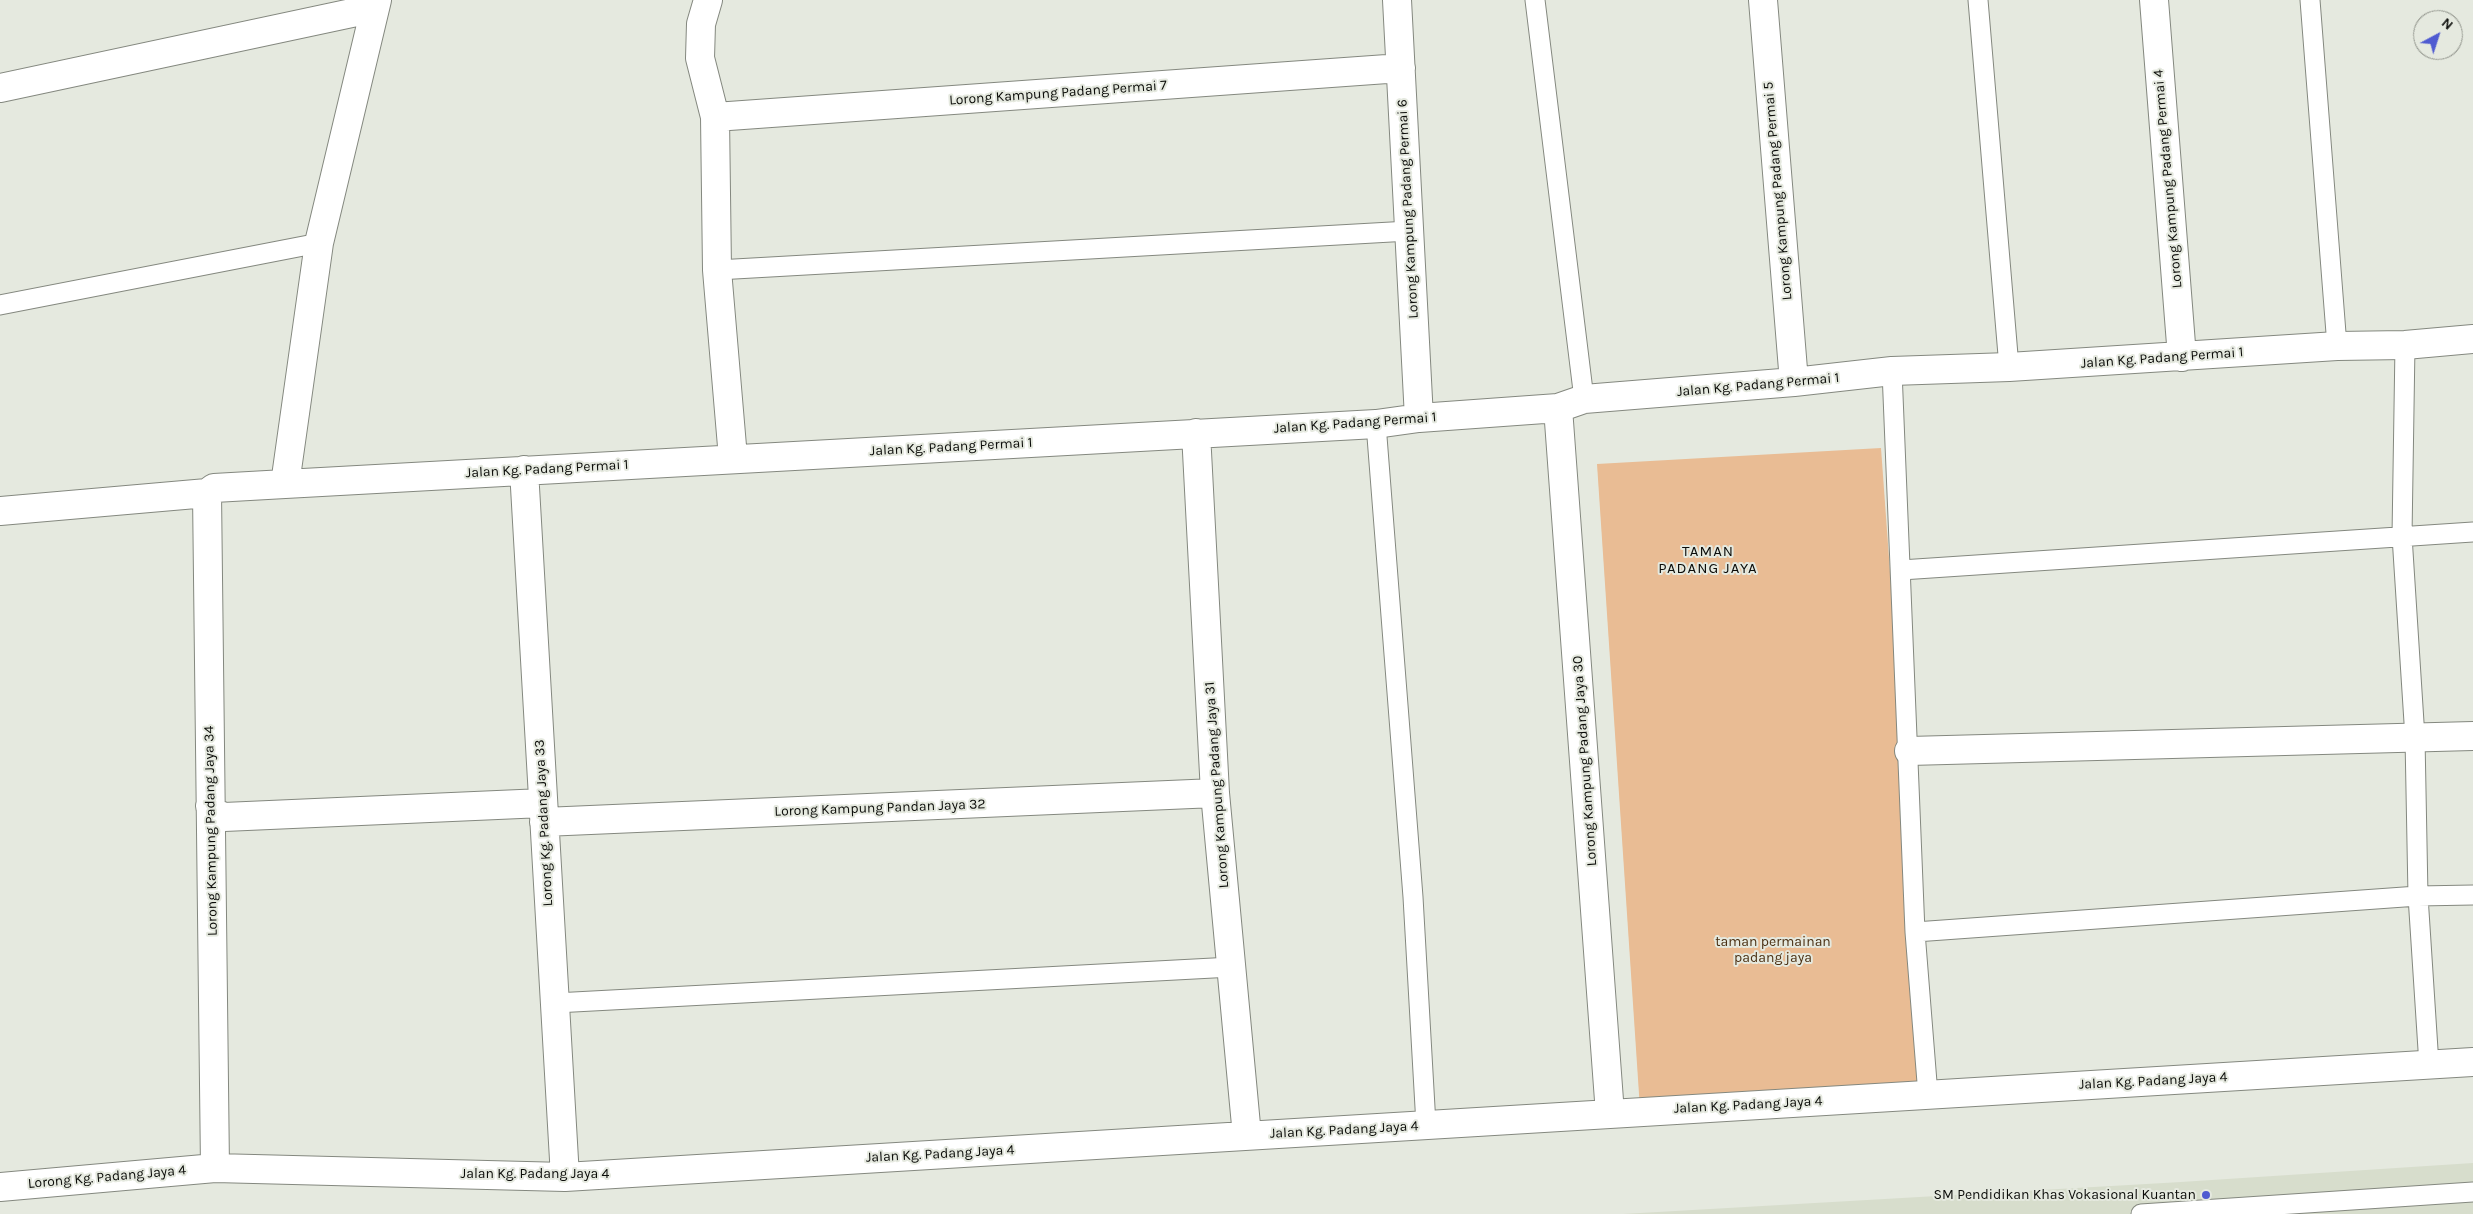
<!DOCTYPE html>
<style>
body{margin:0}
#map{position:relative;width:2473px;height:1214px;overflow:hidden;background:#e5e9df;font-family:Karla,sans-serif}
canvas{display:block}
.north{position:absolute;left:2413px;top:10px;width:50px;height:50px;box-sizing:border-box;background:#e5e9df;border:1px solid #8e9189;border-radius:50%;rotate:40deg;font-size:14px;font-weight:700;line-height:20px;text-align:center;color:#0b0c09}
.north::after{content:'';display:block;margin:auto;width:18px;height:22px;background:#4f5bd1;clip-path:polygon(50% 0,100% 100%,50% 72%,0 100%)}
</style>
<div id="map">
<canvas width="2473" height="1214"></canvas>
<div class="north">N</div>
</div>
<script>
const c = document.querySelector('canvas').getContext('2d');
c.lineJoin = 'round';
function fillPath(path, color) { c.fillStyle = color; c.fill(path, 'evenodd'); }
const toPath = rows => new Path2D(rows.map(r => 'M' + r).join(''));
function stroke(path, color, width, dash) { c.strokeStyle = color; c.lineWidth = width; c.lineCap = dash ? 'butt' : 'round'; c.setLineDash(dash || []); c.stroke(path); }
function drawText(font, color, halo, rows, align = 'center') {
  c.font = font + ' Karla,sans-serif'; c.lineWidth = 4; c.setLineDash([]); c.textBaseline = 'middle'; c.strokeStyle = halo; c.fillStyle = color; for (const [text, x, y, turn = 0] of rows) {
    c.save(); c.translate(x, y); c.rotate((+turn || 0) * Math.PI / 180); c.textAlign = isNaN(turn) ? turn : align; if (halo) c.strokeText(text, 0, 0); c.fillText(text, 0, 0); c.restore();
  }
}
fillPath(toPath([
 [2473,1163,2473,1214,1623,1214,2181,1182]
]), '#d7ddcc');
fillPath(toPath([
 [1881,448,1928,1095,1640,1109,1597,464]
]), '#e9bc94');
const lane = toPath([
 [1535,0,1584,399],
 [1978,0,2009,367],
 [2310,0,2337,346],
 [717,270,1409,231],
 [0,305,319,243],
 [2405,345,2402,536,2415,738,2418,896,2429,1065],
 [1892,371,1915,932,1928,1095],
 [1376,424,1413,897,1426,1125],
 [1901,570,2473,532],
 [1915,932,2418,896,2473,895],
 [555,1003,1232,967],
 [2141,1214,2473,1192]
]);
const street = toPath([
 [708,0,701,24,700,58,715,117,717,270,733,458],
 [1397,0,1419,418],
 [1763,0,1794,382],
 [2154,0,2182,357],
 [0,88,375,8],
 [715,117,1401,68],
 [1558,408,1610,1114],
 [1196,433,1215,793,1247,1136],
 [524,470,565,1177],
 [285,484,319,243,377,0],
 [207,493,214,488,285,484,1376,424,1419,418,1558,408,1584,399,1794,382,1892,371,2009,367,2337,346,2405,345,2473,339],
 [207,493,215,1168],
 [0,511,207,493],
 [1909,751,2473,736],
 [210,806,215,813,224,817,543,803],
 [544,822,1215,793],
 [0,1187,215,1168,565,1177,2473,1062]
]);
stroke(lane, '#84887f', 21);
stroke(street, '#84887f', 30);
stroke(lane, '#fff', 19);
stroke(street, '#fff', 28);
for (const [x, y, r, color] of [
 [2206,1195,5,"#4f5bd1"]
]) { const dot = new Path2D(); dot.arc(x, y, r, 0, 2 * Math.PI); c.fillStyle = color; c.fill(dot); stroke(dot, '#e5e9df', 2); }
drawText('14px', '#0b0c09', '#e5e9df', [
 ["Lorong Kampung Padang Permai 7",1058,93,-4],
 ["Lorong Kampung Padang Permai 4",2168,179,-95],
 ["Lorong Kampung Padang Permai 5",1778,191,-95],
 ["Lorong Kampung Padang Permai 6",1408,209,-93],
 ["Jalan Kg. Padang Permai 1",2162,358,-4],
 ["Jalan Kg. Padang Permai 1",1758,385,-5],
 ["Jalan Kg. Padang Permai 1",1355,423,-4],
 ["Jalan Kg. Padang Permai 1",951,447,-3],
 ["Jalan Kg. Padang Permai 1",547,469,-3],
 ["Lorong Kampung Padang Jaya 30",1585,761,-94],
 ["Lorong Kampung Padang Jaya 31",1217,785,-94],
 ["Lorong Kampung Pandan Jaya 32",880,808,-2],
 ["Lorong Kg. Padang Jaya 33",544,823,-93],
 ["Lorong Kampung Padang Jaya 34",211,831,-91],
 ["Jalan Kg. Padang Jaya 4",2153,1081,-3],
 ["Jalan Kg. Padang Jaya 4",1748,1105,-3],
 ["Jalan Kg. Padang Jaya 4",1344,1130,-3],
 ["Jalan Kg. Padang Jaya 4",940,1154,-3],
 ["Jalan Kg. Padang Jaya 4",535,1174],
 ["Lorong Kg. Padang Jaya 4",107,1177,-5]
]);
drawText('14px', '#4a2f12', '#e5e9df', [
 ["taman permainan",1773,942],
 ["padang jaya",1773,958]
]);
drawText('14px', '#0b0c09', '#e5e9df', [
 ["SM Pendidikan Khas Vokasional Kuantan",2196,1195]
], 'right');
c.letterSpacing = '1px';
drawText('15px', '#0b0c09', '#e5e9df', [
 ["TAMAN",1708,552],
 ["PADANG JAYA",1708,569]
]);
c.letterSpacing = '0px';
</script>
